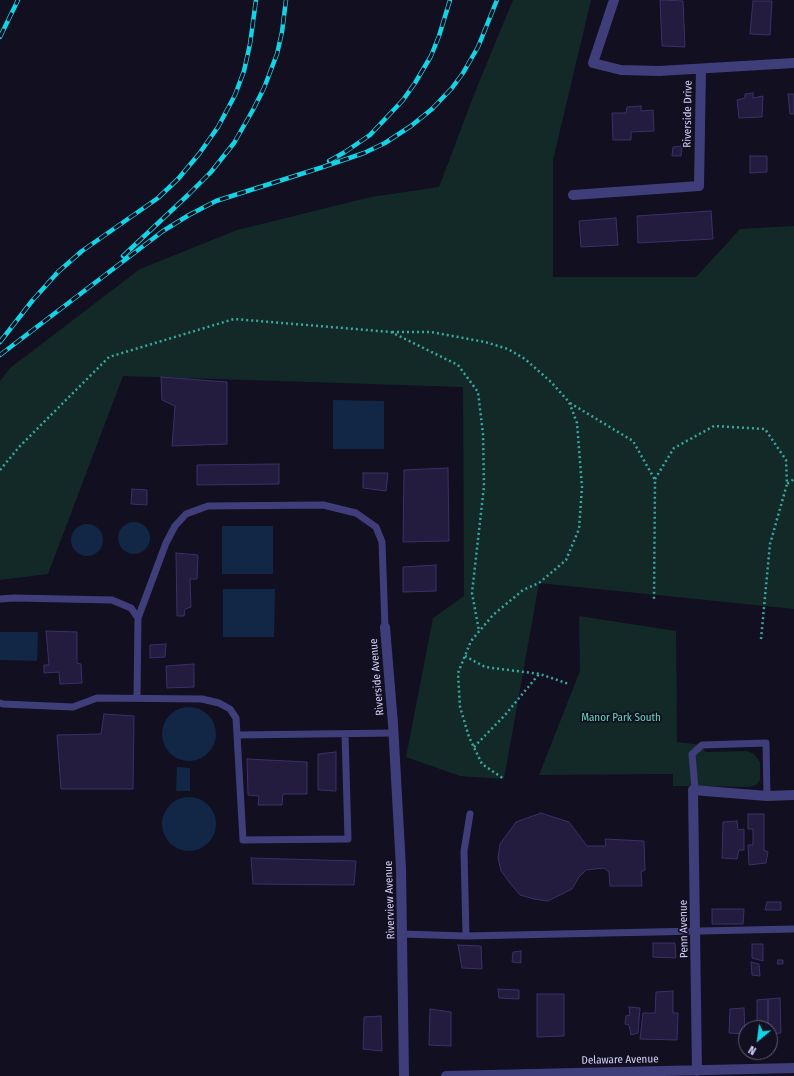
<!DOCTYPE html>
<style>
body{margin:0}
#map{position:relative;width:794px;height:1076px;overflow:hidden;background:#110f20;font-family:"Fira Sans Condensed",sans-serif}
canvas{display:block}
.north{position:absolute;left:738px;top:1020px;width:40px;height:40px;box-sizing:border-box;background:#110f20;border:1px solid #605d78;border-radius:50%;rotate:209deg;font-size:11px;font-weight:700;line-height:16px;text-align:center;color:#d6d1fb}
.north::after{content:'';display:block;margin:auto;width:14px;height:18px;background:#13d3e6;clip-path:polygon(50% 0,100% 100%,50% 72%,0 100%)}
</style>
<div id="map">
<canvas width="794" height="1076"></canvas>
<div class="north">N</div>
</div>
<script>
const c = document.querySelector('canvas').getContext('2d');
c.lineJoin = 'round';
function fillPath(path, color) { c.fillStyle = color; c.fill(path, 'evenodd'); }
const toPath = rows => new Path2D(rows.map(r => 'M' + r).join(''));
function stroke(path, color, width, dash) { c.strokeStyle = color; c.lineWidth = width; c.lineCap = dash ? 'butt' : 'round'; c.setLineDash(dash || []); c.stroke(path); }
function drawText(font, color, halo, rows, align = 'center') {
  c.font = font + ' "Fira Sans Condensed",sans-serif'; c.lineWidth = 3.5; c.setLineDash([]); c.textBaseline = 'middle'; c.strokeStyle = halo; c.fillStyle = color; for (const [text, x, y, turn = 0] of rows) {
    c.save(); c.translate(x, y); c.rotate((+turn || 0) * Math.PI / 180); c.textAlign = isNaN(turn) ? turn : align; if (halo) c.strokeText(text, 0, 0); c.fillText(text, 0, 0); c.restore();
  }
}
fillPath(toPath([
 [513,0,591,0,553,160,553,277,696,277,740,229,794,226,794,609,539,583,504,779,460,776,406,757,433,618,464,596,463,387,123,376,48,574,0,580,0,381,10,368,140,269,237,230,371,197,439,187,475,92],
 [579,616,676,631,677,742,702,745,705,752,747,751,754,754,760,762,760,780,756,785,749,787,673,786,673,774,539,775,580,671]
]), '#122928');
fillPath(toPath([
 [333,400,384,401,384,449,333,449],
 '118 538a16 16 0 1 1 32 0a16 16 0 1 1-32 0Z',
 '71 540a16 16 0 1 1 32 0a16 16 0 1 1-32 0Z',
 [222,526,273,526,273,574,222,574],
 [223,589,275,589,274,637,223,637],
 [0,632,38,632,37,661,0,660],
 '162 734a27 27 0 1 1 54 0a27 27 0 1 1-54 0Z',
 [177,767,190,768,190,791,176,791],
 '162 824a27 27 0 1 1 54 0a27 27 0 1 1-54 0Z'
]), '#122745');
const building = toPath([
 [660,0,683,1,685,47,662,46,660,0],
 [753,1,772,1,770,35,750,34,753,1],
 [753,93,753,98,763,96,762,117,739,118,737,100,745,98,745,94,753,93],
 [788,94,794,94,794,114,790,114,788,94],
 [641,106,641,111,653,110,654,131,631,132,631,140,613,140,612,113,626,113,627,107,641,106],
 [682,146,681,156,672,156,673,147,682,146],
 [750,156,767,156,767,172,750,173,750,156],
 [711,211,713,239,638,243,637,216,711,211],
 [616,218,618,245,581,247,579,221,616,218],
 [161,377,227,382,227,444,172,446,175,406,162,400,161,377],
 [279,464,279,484,197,485,197,465,279,464],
 [448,468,449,541,403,542,404,470,448,468],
 [363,473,388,473,386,491,363,488,363,473],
 [132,489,147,490,147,505,131,504,132,489],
 [176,553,198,555,197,579,190,579,191,607,185,609,184,616,177,616,176,553],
 [436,565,436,591,403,592,403,567,436,565],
 [46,631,77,632,77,663,81,664,82,683,60,684,59,672,44,673,44,665,49,665,46,631],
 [166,644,165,657,150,658,150,645,166,644],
 [194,664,194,687,167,688,166,666,194,664],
 [104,714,134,716,133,789,61,789,57,735,101,734,104,714],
 [336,752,336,791,318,790,318,754,336,752],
 [247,759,307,762,307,794,283,794,282,805,258,805,259,796,248,795,247,759],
 [541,813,569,822,587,846,606,846,605,839,644,841,645,870,641,872,642,886,610,886,609,872,604,868,586,870,579,877,572,889,548,901,534,899,520,895,510,883,501,871,498,858,500,844,516,822,541,813],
 [748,814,764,814,764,850,768,852,766,863,749,865,748,845,753,845,753,829,748,829,748,814],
 [737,821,738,830,744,829,744,850,739,850,737,859,722,858,723,822,737,821],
 [251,858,356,861,354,885,253,884,251,858],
 [767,902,781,902,781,910,765,910,767,902],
 [712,909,744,909,743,924,712,924,712,909],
 [653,943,675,943,676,958,653,957,653,943],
 [752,944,763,944,763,961,752,958,752,944],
 [458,945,481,946,482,969,462,968,458,945],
 [521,951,521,963,512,962,513,952,521,951],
 [778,960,783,960,783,964,777,964,778,960],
 [751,962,759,964,760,976,752,975,751,962],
 [498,989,519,990,519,999,499,998,498,989],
 [673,991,673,1013,678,1013,677,1040,640,1039,643,1013,655,1013,656,992,673,991],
 [537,994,564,994,564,1036,537,1037,537,994],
 [780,998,781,1033,770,1034,770,1028,768,1028,768,999,780,998],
 [768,999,768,1028,757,1028,757,1000,768,999],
 [629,1007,640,1008,638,1033,631,1035,629,1025,625,1024,626,1016,630,1015,629,1007],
 [744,1008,745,1034,729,1033,730,1009,744,1008],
 [430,1009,451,1012,451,1046,429,1045,430,1009],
 [381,1016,382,1051,363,1049,364,1017,381,1016]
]);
fillPath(building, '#231c3f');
stroke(building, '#3b3069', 1);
stroke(toPath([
 [392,332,431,332,485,342,508,349,525,359,551,382,569,402,577,423,582,487,579,529,566,560,539,583,523,590,493,615,471,641,458,673,460,707,469,737,482,764,504,779],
 [570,403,633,441,655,480,654,601],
 [0,470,20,446,109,357,234,319,391,332,458,365,478,392,483,434,484,486,472,593,479,631],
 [655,479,674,448,714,426,765,429,786,460,787,484,794,479],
 [761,639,770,544,787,484],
 [465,656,485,667,540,674,569,684],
 [474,747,505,715,539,674]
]), '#38a9a1', 2.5, [2, 3]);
stroke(toPath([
 [0,599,14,598,112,600,131,608,138,618,137,698],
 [138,618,166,543,175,526,186,514,208,506,323,505,356,513,376,527,382,542,385,627],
 [0,703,3,704,73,707,97,698,202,699,219,703,230,709,236,718,237,735],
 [345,734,348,839,243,840,237,735,394,733],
 [695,789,692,754,702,745,766,743,767,796],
 [403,934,466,936,794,929],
 [466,936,464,851,470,814]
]), '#3f3e7b', 7);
stroke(toPath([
 [614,0,593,63,621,70,659,71,794,63],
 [573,195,699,186,701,69],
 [385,627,393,724,401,868,404,1076],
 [697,1071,693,790,767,796,794,795],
 [446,1076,794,1068]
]), '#3f3e7b', 10);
const rail = toPath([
 [0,37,18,0],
 [329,161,345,152,370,135,403,100,415,83,431,56,439,36,450,0],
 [123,256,188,195,211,172,234,143,254,108,264,88,277,54,282,32,286,0],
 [0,342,32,301,58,272,82,251,158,198,178,179,199,154,218,127,235,95,244,71,250,44,256,0],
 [0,355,163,231,189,215,216,201,323,167,364,153,385,143,411,126,432,109,452,88,463,73,478,47,497,0]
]);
stroke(rail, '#13d3e6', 4.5);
stroke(rail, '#110f20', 3, [9]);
drawText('11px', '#d6d1fb', '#110f20', [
 ["Riverside Drive",688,114,-89],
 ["Riverside Avenue",377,677,-95],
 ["Riverview Avenue",390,900,-92],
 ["Penn Avenue",684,929,-91],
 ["Delaware Avenue",620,1060,-1]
]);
drawText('11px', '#64d5b7', '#110f20', [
 ["Manor Park South",621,718]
]);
</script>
